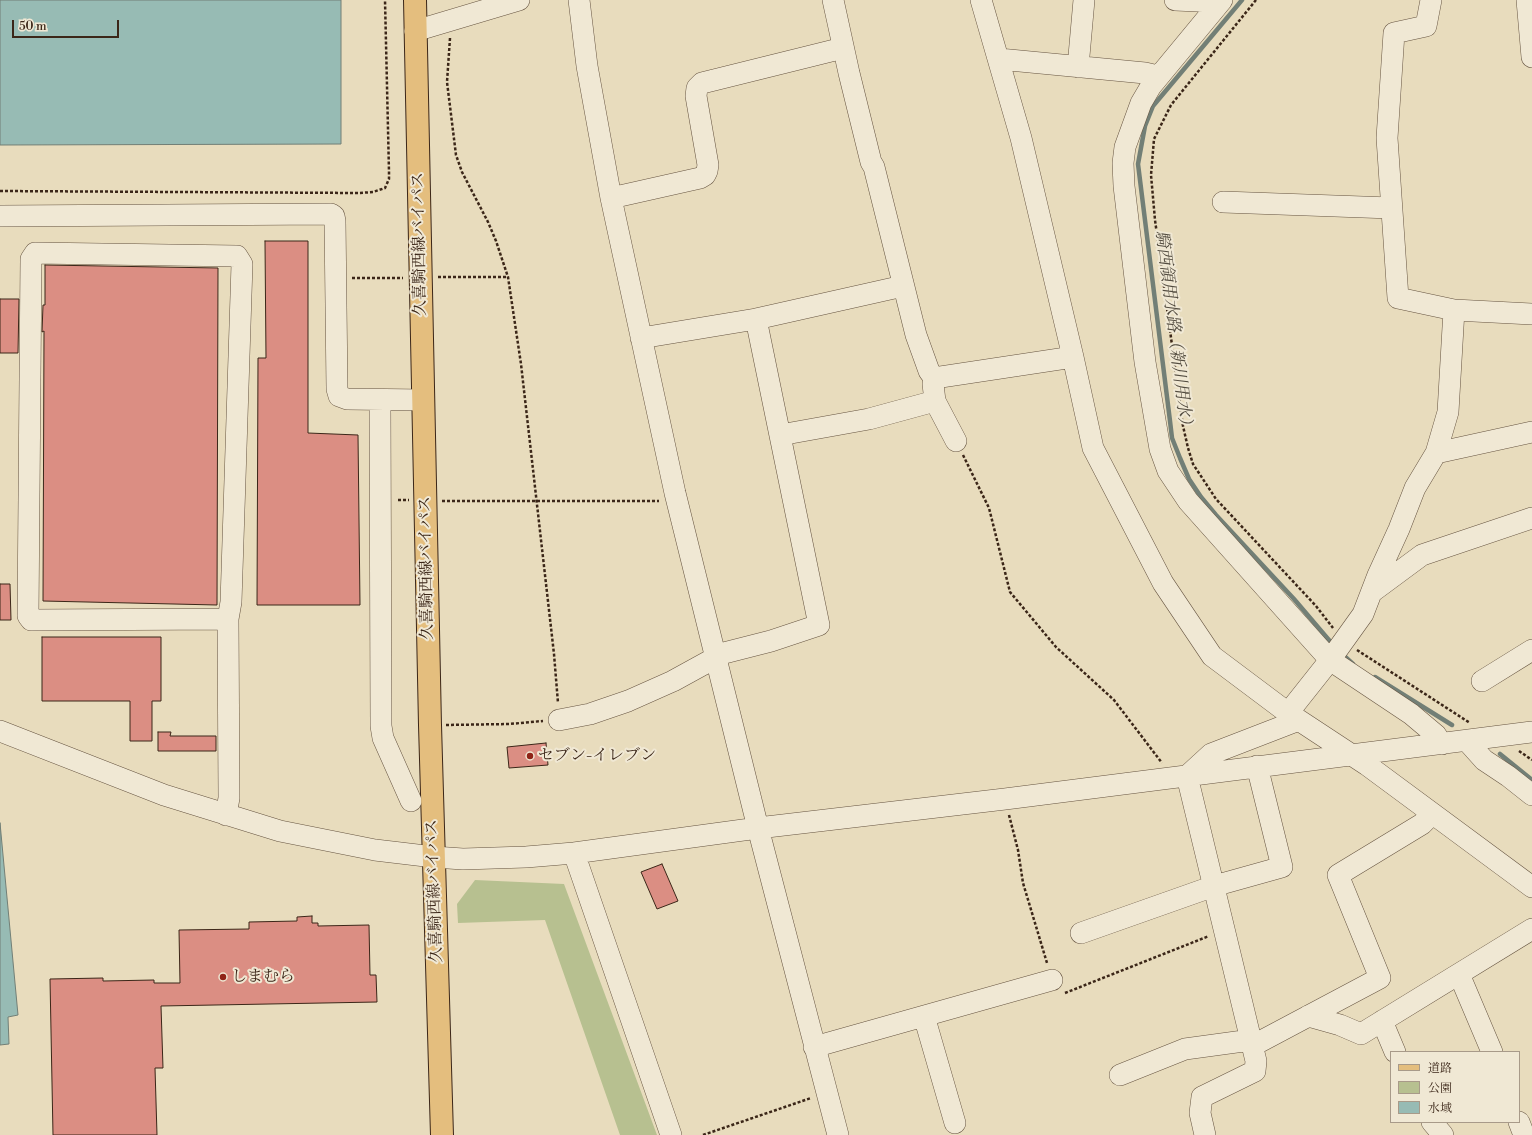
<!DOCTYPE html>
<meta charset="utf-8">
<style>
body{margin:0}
#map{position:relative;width:1532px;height:1135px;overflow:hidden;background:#e8dcbd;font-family:"Libre Bodoni","Noto Serif JP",serif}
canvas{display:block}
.legend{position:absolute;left:1390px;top:1051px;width:130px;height:72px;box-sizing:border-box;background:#f0e8d4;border:1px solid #a89a89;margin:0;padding:5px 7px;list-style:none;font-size:12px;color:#3b2618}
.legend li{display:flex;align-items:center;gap:8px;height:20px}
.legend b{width:20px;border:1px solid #a89a89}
.scale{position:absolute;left:12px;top:20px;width:107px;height:18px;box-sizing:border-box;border:2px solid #3b2618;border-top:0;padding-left:5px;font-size:12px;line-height:14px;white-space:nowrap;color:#3b2618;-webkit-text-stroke:3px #f0e8d4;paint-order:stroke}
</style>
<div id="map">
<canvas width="1532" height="1135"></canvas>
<ul class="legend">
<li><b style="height:5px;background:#e4be7e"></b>道路</li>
<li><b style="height:11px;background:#b7c090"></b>公園</li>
<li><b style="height:11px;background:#97bbb4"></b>水域</li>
</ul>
<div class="scale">50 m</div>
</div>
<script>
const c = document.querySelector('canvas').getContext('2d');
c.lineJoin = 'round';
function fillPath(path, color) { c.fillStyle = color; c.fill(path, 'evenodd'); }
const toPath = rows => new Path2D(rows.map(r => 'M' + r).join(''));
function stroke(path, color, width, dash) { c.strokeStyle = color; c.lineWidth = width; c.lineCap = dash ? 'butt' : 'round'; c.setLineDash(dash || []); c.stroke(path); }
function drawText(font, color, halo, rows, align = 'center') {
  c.font = font + ' "Libre Bodoni","Noto Serif JP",serif'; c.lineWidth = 4; c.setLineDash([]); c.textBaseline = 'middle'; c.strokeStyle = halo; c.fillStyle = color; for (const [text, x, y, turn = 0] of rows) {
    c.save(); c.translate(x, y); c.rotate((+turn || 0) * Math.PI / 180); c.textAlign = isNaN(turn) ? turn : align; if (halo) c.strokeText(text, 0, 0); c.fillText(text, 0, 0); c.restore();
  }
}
fillPath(toPath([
 [475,880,564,884,657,1135,620,1135,545,920,458,923,457,904]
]), '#b7c090');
const water = toPath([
 [0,0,341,0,341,144,0,145,0,0],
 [0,823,18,1015,8,1017,9,1044,0,1045,0,823]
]);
fillPath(water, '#97bbb4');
stroke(water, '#727f76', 1);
stroke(toPath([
 [1242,0,1153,106,1145,126,1138,164,1170,421,1172,438,1180,458,1189,479,1201,497,1216,515,1294,599,1334,646],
 [1341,653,1353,664],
 [1375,677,1452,725],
 [1500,754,1532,780]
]), '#727f76', 4.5);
const building = toPath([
 [265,241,308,241,308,433,358,435,360,605,257,605,258,358,266,358,265,241],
 [45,265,218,268,217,605,43,601,44,331,42,332,43,305,45,305,45,265],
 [0,299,19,299,18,353,0,353,0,299],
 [0,584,10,584,11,620,0,620,0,584],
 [42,637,161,637,161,701,152,701,152,741,130,741,130,701,42,701,42,637],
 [158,732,171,732,170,736,216,736,216,751,158,751,158,732],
 [546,743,548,765,509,768,507,747,546,743],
 [662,864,678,901,657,909,641,872,662,864],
 [312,916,312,923,318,923,318,926,369,925,370,975,376,975,377,1002,161,1006,163,1068,155,1068,157,1135,53,1135,50,979,103,978,103,981,154,980,154,983,180,983,179,930,249,929,249,922,297,921,297,917,312,916]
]);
fillPath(building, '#db8e83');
stroke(building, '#3b2618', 1);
const minor = toPath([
 [579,0,587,66,611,198,675,493,758,828,838,1135],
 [833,0,849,73,871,162,874,167,916,335,929,371,934,378,933,384,935,401,956,441],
 [981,0,1021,138,1073,357,1093,448,1163,583,1212,656,1288,713,1367,765,1532,887],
 [1175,0,1220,2],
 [1222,0,1151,86,1141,103,1125,147,1123,163,1124,186,1145,362,1160,449,1168,471,1188,501,1330,660,1411,714,1436,735,1442,744],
 [1527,0,1532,57],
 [415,31,519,0],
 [999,59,1145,73,1158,76],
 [1078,67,1084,0],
 [611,198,700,178,705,175,707,171,708,165,696,96,697,88,702,83,843,48],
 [1223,202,1391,208],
 [0,216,331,214,334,216,335,221,337,389,339,396,347,399,423,400],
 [1454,310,1532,314],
 [641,338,756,319,903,286],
 [934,378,1073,357],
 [380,401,381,726,383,738,411,801],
 [780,435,869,419,935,401],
 [1436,453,1532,432],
 [1372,592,1422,555,1532,518],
 [1482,681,1532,650],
 [1288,713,1330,660,1363,614,1378,575,1399,529,1415,488,1436,453,1448,412,1454,310,1398,298,1387,138,1394,33,1426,26,1431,0],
 [559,720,590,714,628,701,673,681,724,653,771,641,819,625,756,319],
 [0,731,164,795,280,831,375,850,434,857,463,859,526,857,574,853,758,828,1005,799,1532,732],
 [1467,741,1484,760,1508,776,1532,795],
 [226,815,229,798,228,619,231,602,242,264,237,256,35,253,31,259,28,616,31,620,228,619],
 [574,853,671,1135],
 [1081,933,1214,886,1282,867,1257,766],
 [1459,974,1492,1052],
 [924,1016,955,1123],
 [1308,1016,1340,1025,1361,1034,1532,929],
 [1382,1021,1395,1052],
 [1252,1046,1380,978,1338,875,1422,824,1432,814],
 [814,1047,1052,980],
 [1120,1075,1185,1049,1251,1040],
 [1432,1122,1443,1135],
 [1519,1122,1524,1135],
 [1205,1135,1200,1113,1202,1097,1255,1071,1256,1061,1187,776,1211,754,1299,720]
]);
const major = toPath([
 [415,0,430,725,442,1135]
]);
stroke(minor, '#665441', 22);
stroke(major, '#3b2618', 24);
stroke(toPath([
 [1256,0,1171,105,1154,139,1151,175,1155,220,1183,426,1188,448,1193,464,1216,499,1316,606,1333,628],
 [450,38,447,82,456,155,462,172,488,222,496,241,508,277,521,364,554,654,558,703],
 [0,191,360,193,373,192,385,188,389,179,389,172,385,0],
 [438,277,508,277],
 [352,278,403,278],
 [963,455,989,508,1010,592,1056,647,1114,700,1162,763],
 [398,500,409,500],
 [442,501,659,501],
 [1357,650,1470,723],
 [446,725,509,724,543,721],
 [1519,751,1532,760],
 [1009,815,1018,850,1023,883,1047,963],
 [1065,993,1209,936],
 [703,1135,811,1098]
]), '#3b2618', 2.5, [3, 2]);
stroke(minor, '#f0e8d4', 21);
stroke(major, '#e4be7e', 22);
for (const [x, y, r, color] of [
 [530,756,4,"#8f2418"],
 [223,977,4,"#8f2418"]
]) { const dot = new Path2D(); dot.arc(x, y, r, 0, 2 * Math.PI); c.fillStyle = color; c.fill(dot); stroke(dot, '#f0e8d4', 1.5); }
drawText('16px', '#3b2618', '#f0e8d4', [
 ["久喜騎西線バイパス",420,244,-91],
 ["久喜騎西線バイパス",427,568,-91],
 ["久喜騎西線バイパス",435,891,-92]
]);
drawText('16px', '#3b2618', '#f0e8d4', [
 ["セブン-イレブン",538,756],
 ["しまむら",231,977]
], 'left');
drawText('italic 17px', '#524b3f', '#f0e8d4', [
 ["騎西領用水路（新川用水）",1173,332,83]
]);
</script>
